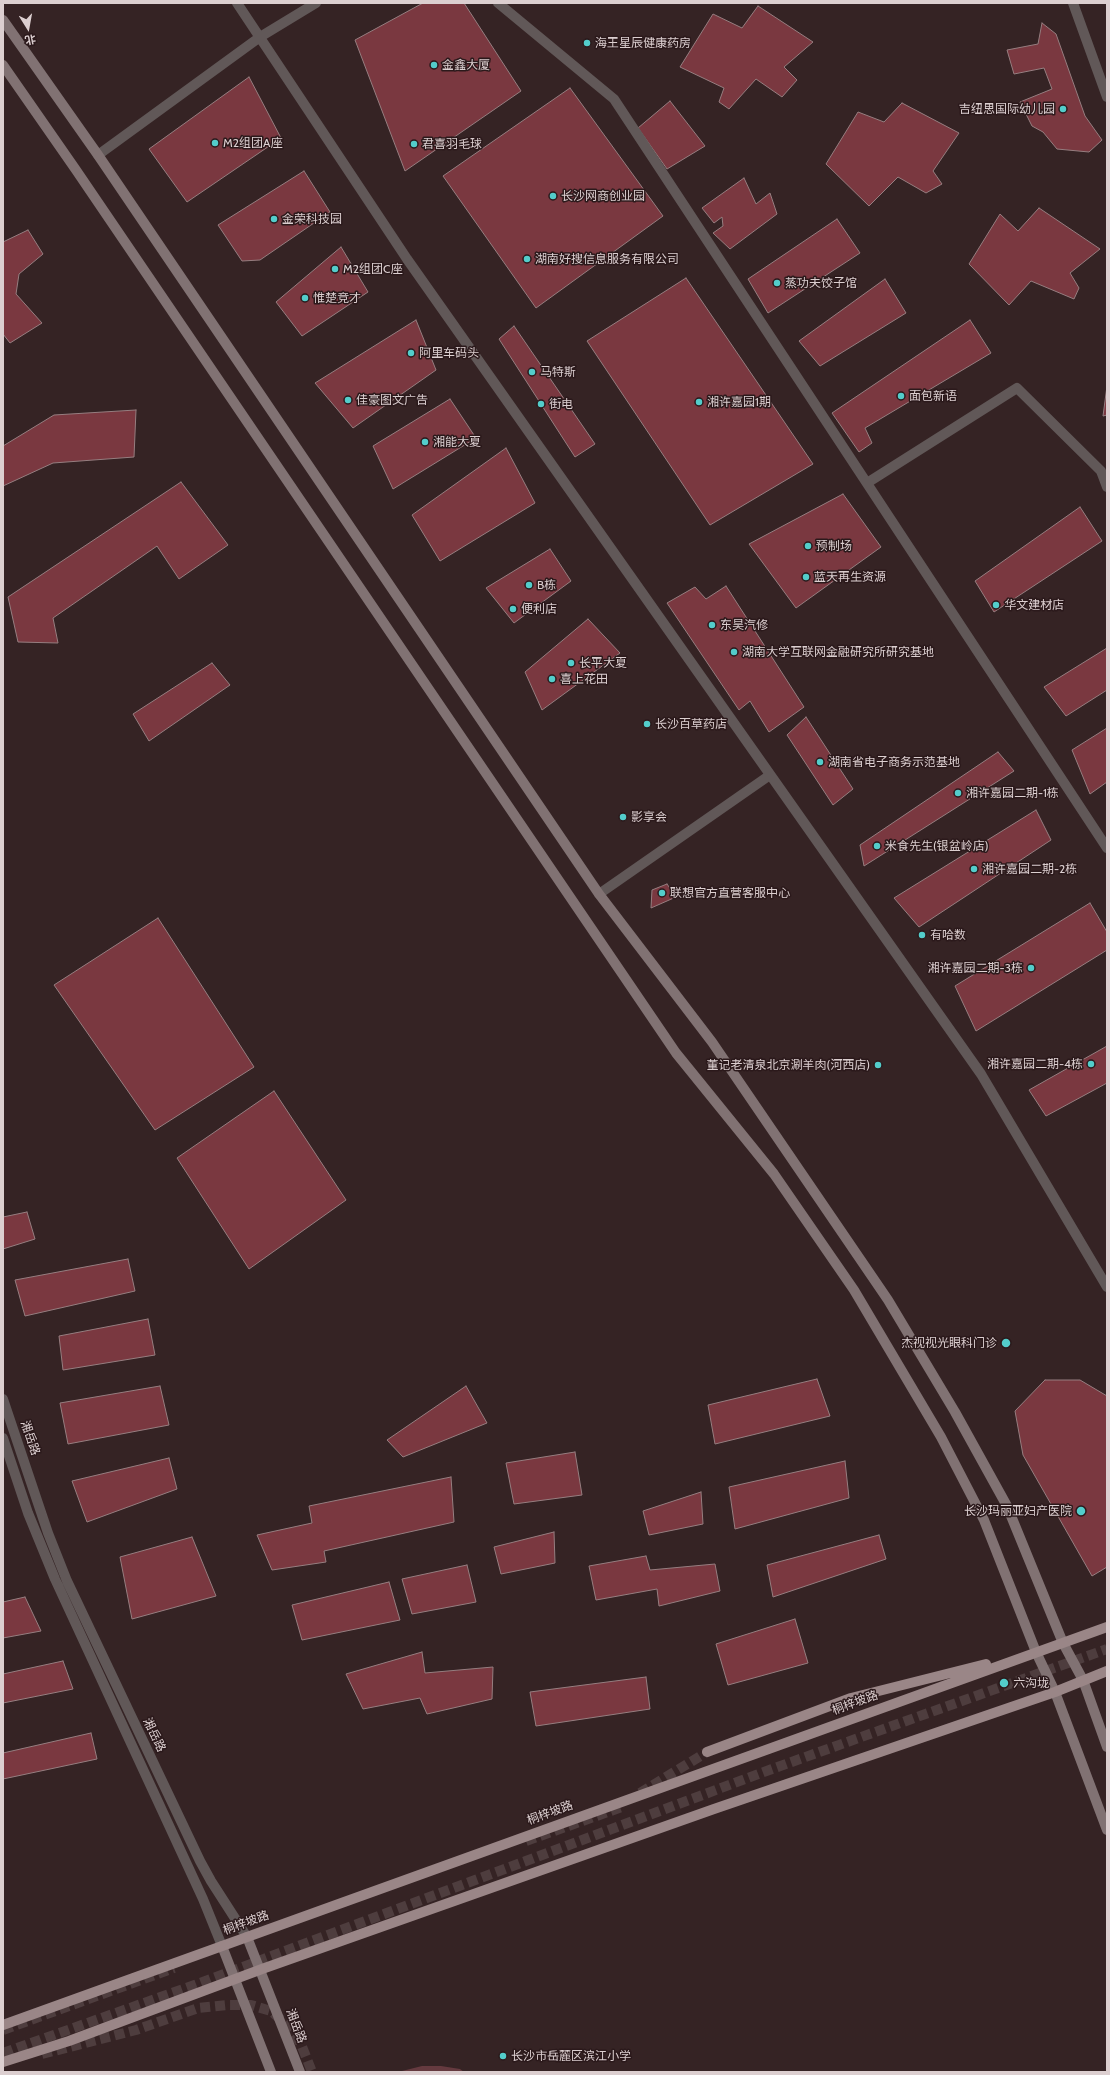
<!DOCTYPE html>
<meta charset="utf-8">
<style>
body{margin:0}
#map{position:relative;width:1110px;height:2075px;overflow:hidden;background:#352324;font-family:Cabin,"Noto Sans SC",sans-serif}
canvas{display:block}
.frame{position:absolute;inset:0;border:4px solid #dccfd0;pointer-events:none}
.north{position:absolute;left:8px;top:8px;width:40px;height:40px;-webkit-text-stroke:3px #2b191b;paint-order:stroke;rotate:169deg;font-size:11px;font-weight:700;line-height:16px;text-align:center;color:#dccfd0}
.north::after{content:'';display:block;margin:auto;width:14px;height:18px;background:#dccfd0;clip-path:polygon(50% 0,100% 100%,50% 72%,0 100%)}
</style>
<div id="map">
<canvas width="1110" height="2075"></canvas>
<div class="frame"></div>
<div class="north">北</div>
</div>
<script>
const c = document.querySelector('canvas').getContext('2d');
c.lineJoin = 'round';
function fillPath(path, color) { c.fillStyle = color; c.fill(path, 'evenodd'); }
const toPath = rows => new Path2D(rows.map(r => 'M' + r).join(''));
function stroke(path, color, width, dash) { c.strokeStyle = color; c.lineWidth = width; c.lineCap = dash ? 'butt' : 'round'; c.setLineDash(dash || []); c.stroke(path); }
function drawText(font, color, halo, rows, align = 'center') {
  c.font = font + ' Cabin,"Noto Sans SC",sans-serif'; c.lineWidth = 3; c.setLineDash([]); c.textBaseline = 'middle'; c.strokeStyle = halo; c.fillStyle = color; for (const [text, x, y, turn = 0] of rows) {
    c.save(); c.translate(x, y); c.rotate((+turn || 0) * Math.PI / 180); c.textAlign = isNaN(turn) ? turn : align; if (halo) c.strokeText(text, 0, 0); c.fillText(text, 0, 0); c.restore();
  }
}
fillPath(toPath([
 [422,2066,441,2066,460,2069,464,2072,398,2072]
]), '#653a3f');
const building = toPath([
 [423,3,464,3,521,91,405,171,355,40,423,3],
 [758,6,813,42,784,67,797,80,782,97,756,79,729,109,719,102,724,88,680,67,713,14,742,28,758,6],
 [1042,23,1056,34,1085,116,1102,140,1089,152,1057,149,1043,132,1032,126,1020,102,1052,89,1044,68,1014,74,1007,50,1038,44,1042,23],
 [249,77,281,138,187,202,149,149,249,77],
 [570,88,663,216,536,308,443,176,570,88],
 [670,101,705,146,667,169,638,128,670,101],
 [902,103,959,133,933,171,942,184,926,193,898,177,869,206,826,164,858,112,884,122,902,103],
 [304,171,330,212,260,260,242,261,218,225,304,171],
 [744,178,756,204,770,193,777,214,730,249,713,233,723,226,722,217,714,223,702,208,744,178],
 [1039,208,1100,249,1070,273,1079,288,1074,299,1031,281,1009,305,969,264,1000,214,1018,231,1039,208],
 [837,219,860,253,768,313,748,279,837,219],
 [28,230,43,254,19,274,16,294,42,323,10,343,3,334,3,242,28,230],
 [341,247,368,292,302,336,276,302,341,247],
 [686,278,813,464,710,525,587,341,686,278],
 [885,279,906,313,820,366,799,341,885,279],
 [416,320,436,370,353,428,315,383,416,320],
 [970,320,991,353,865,428,872,443,859,452,832,413,970,320],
 [514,326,595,444,575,457,499,339,514,326],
 [1107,386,1107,415,1103,416,1107,386],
 [450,399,476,438,393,489,373,446,450,399],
 [136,410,134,457,53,463,3,486,3,446,54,415,136,410],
 [506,448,535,503,440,561,412,515,506,448],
 [181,482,228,545,179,579,157,546,53,618,58,643,18,642,8,597,181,482],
 [843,494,881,547,796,608,749,544,843,494],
 [1080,507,1102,541,994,612,975,581,1080,507],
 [550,549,571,581,514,623,486,588,550,549],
 [726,586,804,707,769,732,750,701,739,710,667,603,695,587,706,599,726,586],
 [588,619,620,653,542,710,525,672,588,619],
 [1107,648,1107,690,1066,716,1044,687,1107,648],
 [212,663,230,685,149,741,133,714,212,663],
 [806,717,853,789,833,805,787,735,806,717],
 [1107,728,1107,782,1090,794,1072,750,1107,728],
 [998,752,1014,771,864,866,860,845,998,752],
 [1036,810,1051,840,919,927,894,898,1036,810],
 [667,884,676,897,651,908,652,890,667,884],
 [1090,903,1107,932,1107,950,976,1031,955,986,1090,903],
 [158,918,254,1067,155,1130,54,985,158,918],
 [1107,1046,1107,1083,1046,1116,1029,1090,1107,1046],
 [274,1091,346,1200,249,1269,177,1158,274,1091],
 [27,1212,35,1239,3,1249,3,1217,27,1212],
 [128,1259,135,1291,25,1316,15,1280,128,1259],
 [148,1319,155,1355,63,1370,59,1336,148,1319],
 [817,1379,830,1416,715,1444,708,1405,817,1379],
 [1045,1380,1080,1380,1107,1396,1107,1567,1092,1576,1023,1455,1015,1411,1045,1380],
 [160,1386,169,1425,68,1444,60,1403,160,1386],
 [466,1386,487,1423,403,1457,387,1440,466,1386],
 [575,1452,582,1495,514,1504,506,1463,575,1452],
 [169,1458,177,1489,87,1522,72,1481,169,1458],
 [845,1461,849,1498,735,1529,729,1487,845,1461],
 [451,1477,454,1522,324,1551,326,1562,272,1570,257,1535,312,1523,309,1506,451,1477],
 [701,1492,703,1524,649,1535,643,1511,701,1492],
 [554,1532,555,1563,501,1574,494,1547,554,1532],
 [879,1535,886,1559,773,1597,767,1565,879,1535],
 [192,1537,216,1596,132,1619,120,1557,192,1537],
 [646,1556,650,1570,715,1564,720,1591,659,1606,657,1589,596,1600,589,1566,646,1556],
 [467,1565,476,1602,412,1614,402,1579,467,1565],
 [389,1582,400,1620,302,1640,292,1605,389,1582],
 [25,1597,41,1631,3,1638,3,1602,25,1597],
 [795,1619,808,1663,728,1685,716,1644,795,1619],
 [422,1652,425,1673,493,1667,492,1699,427,1714,420,1698,363,1709,346,1674,422,1652],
 [63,1661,73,1689,3,1703,3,1674,63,1661],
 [646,1677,650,1709,536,1726,530,1692,646,1677],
 [91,1733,97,1759,3,1779,3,1753,91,1733]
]);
fillPath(building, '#7a3840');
stroke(building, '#967e80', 1);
stroke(toPath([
 [640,1793,707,1752],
 [526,1841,622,1807],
 [3,2030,174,1968],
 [3,2053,189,1987,772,1769,1107,1649],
 [42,2054,136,2030,198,2008,227,2005,251,2005,271,2011,288,2026,301,2044,312,2072]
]), '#4e3d3e', 10, [10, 5]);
stroke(toPath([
 [237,3,407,259,981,1074,1107,1287],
 [498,3,614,99,1107,848],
 [1073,3,1107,97],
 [98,155,260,37,316,3],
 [867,483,1017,388,1101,471,1107,487],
 [599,894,770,775]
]), '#615858', 10);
stroke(toPath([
 [3,1399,48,1533,67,1581,200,1861,211,1881,247,1937],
 [3,1438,28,1513,55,1579,203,1899,222,1946]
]), '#615858', 10);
stroke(toPath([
 [3,20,98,155,599,894,712,1042,888,1300,955,1412,1007,1506,1063,1643,1083,1680,1107,1747],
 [3,65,76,170,676,1053,774,1174,854,1290,941,1437,984,1520,1036,1652,1055,1692,1107,1830],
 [247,1937,300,2072],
 [222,1946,271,2072]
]), '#817273', 10);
stroke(toPath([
 [707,1752,851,1698,986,1664],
 [3,2025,1107,1627],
 [3,2062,69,2041,262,1969,714,1809,1055,1692,1107,1671]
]), '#9a8687', 10);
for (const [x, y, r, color] of [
 [587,43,4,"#53cdcb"],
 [434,65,4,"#53cdcb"],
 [1063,109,4,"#53cdcb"],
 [215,143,4,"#53cdcb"],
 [414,144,4,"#53cdcb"],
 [553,196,4,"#53cdcb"],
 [274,219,4,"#53cdcb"],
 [527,259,4,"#53cdcb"],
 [335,269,4,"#53cdcb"],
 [777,283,4,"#53cdcb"],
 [305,298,4,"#53cdcb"],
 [411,353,4,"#53cdcb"],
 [532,372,4,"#53cdcb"],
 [901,396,4,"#53cdcb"],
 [348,400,4,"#53cdcb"],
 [699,402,4,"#53cdcb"],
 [541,404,4,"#53cdcb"],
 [425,442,4,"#53cdcb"],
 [808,546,4,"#53cdcb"],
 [806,577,4,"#53cdcb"],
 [529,585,4,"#53cdcb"],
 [996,605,4,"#53cdcb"],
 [513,609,4,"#53cdcb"],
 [712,625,4,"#53cdcb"],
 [734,652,4,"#53cdcb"],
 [571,663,4,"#53cdcb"],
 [552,679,4,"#53cdcb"],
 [647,724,4,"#53cdcb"],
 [820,762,4,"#53cdcb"],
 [958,793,4,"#53cdcb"],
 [623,817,4,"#53cdcb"],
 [877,846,4,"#53cdcb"],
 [974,869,4,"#53cdcb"],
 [662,893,4,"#53cdcb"],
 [922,935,4,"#53cdcb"],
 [1031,968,4,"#53cdcb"],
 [1091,1064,4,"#53cdcb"],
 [878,1065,4,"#53cdcb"],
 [1006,1343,5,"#53cdcb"],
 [1081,1511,5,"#53cdcb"],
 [1004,1683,5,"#53cdcb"],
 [503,2056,4,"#53cdcb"]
]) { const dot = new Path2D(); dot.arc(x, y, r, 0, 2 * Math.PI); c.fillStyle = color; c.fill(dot); stroke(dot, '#2b191b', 1.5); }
drawText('12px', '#dccfd0', '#2b191b', [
 ["海王星辰健康药房",595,43],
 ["金鑫大厦",442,65],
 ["吉纽思国际幼儿园",1055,109,"right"],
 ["M2组团A座",223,143],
 ["君喜羽毛球",422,144],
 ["长沙网商创业园",561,196],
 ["金荣科技园",282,219],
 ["湖南好搜信息服务有限公司",535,259],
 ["M2组团C座",343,269],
 ["蒸功夫饺子馆",785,283],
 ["惟楚竞才",313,298],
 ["阿里车码头",419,353],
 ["马特斯",540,372],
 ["面包新语",909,396],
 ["佳豪图文广告",356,400],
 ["湘许嘉园1期",707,402],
 ["街电",549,404],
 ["湘能大夏",433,442],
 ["预制场",816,546],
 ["蓝天再生资源",814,577],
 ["B栋",537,585],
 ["华文建材店",1004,605],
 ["便利店",521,609],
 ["东昊汽修",720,625],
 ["湖南大学互联网金融研究所研究基地",742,652],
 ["长平大夏",579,663],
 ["喜上花田",560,679],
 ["长沙百草药店",655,724],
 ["湖南省电子商务示范基地",828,762],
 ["湘许嘉园二期-1栋",966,793],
 ["影享会",631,817],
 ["米食先生(银盆岭店)",885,846],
 ["湘许嘉园二期-2栋",982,869],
 ["联想官方直营客服中心",670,893],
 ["有哈数",930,935],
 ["湘许嘉园二期-3栋",1023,968,"right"],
 ["湘许嘉园二期-4栋",1083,1064,"right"],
 ["董记老清泉北京涮羊肉(河西店)",870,1065,"right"],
 ["杰视视光眼科门诊",997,1343,"right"],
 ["长沙玛丽亚妇产医院",1072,1511,"right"],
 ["六沟垅",1013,1683],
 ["长沙市岳麓区滨江小学",511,2056]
], 'left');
drawText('12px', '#dccfd0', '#2b191b', [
 ["湘岳路",30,1438,71],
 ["桐梓坡路",855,1703,-20],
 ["湘岳路",154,1735,64],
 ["桐梓坡路",550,1813,-20],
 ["桐梓坡路",246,1923,-20],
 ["湘岳路",296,2026,69]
]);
</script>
